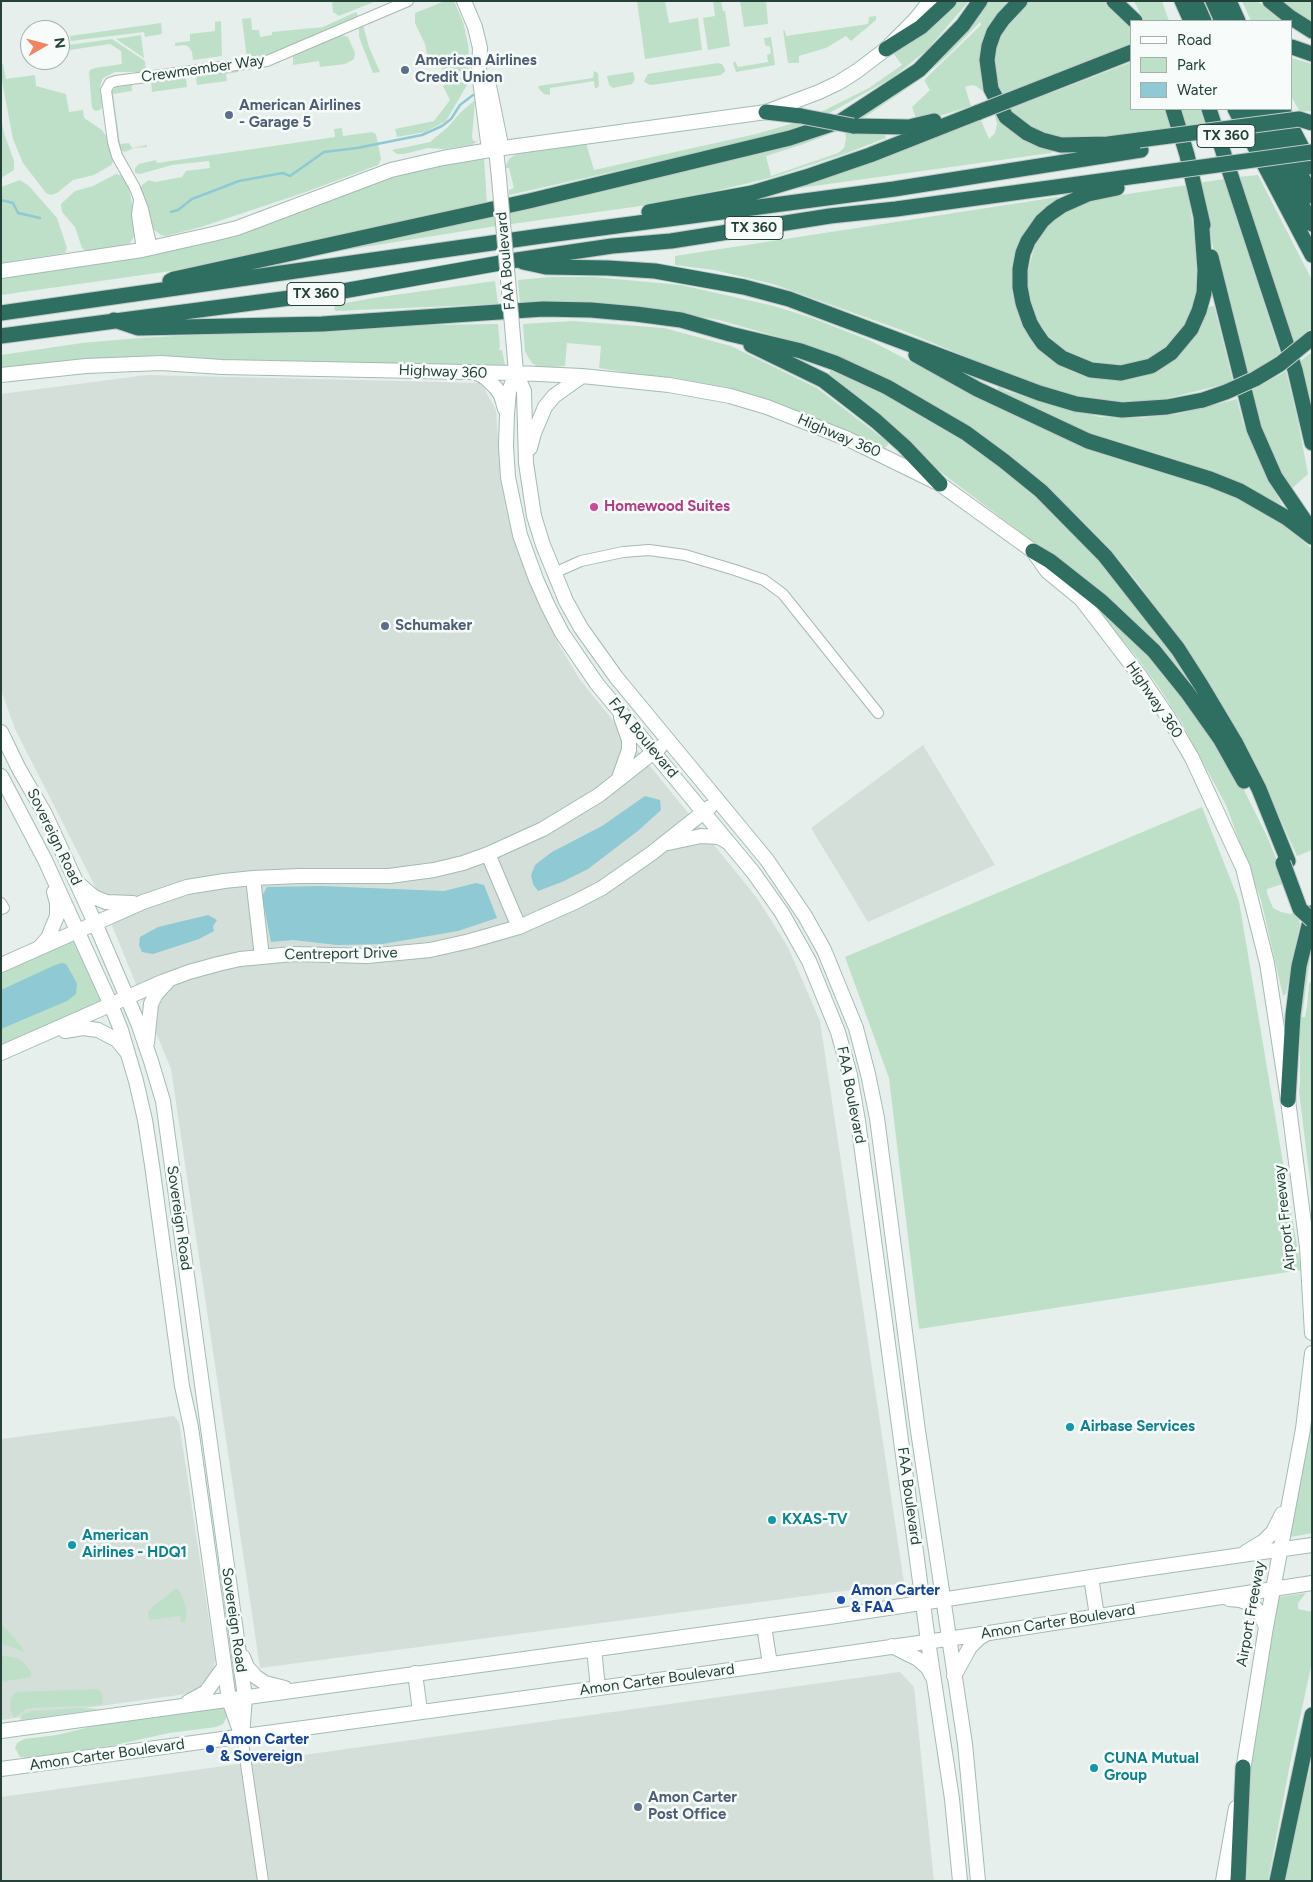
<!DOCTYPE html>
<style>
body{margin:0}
#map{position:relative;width:1313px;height:1882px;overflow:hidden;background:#e6efeb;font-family:Figtree,sans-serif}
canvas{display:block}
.frame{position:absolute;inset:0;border:2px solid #24423a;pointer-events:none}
.legend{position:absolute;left:1130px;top:20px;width:162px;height:90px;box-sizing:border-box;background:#f7fbf9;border:1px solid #a3b1ad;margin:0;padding:6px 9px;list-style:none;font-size:15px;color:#24423a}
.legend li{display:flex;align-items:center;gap:10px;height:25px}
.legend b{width:25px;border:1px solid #a3b1ad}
.north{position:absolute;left:20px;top:20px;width:50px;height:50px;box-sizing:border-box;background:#f7fbf9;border:1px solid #a3b1ad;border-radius:50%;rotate:82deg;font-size:14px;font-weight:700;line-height:20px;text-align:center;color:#24423a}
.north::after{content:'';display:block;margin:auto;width:18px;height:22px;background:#f4845f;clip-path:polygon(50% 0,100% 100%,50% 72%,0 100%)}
</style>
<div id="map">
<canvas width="1313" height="1882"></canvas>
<div class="frame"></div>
<ul class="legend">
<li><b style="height:6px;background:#fff"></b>Road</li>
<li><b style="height:14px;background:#bfe0c8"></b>Park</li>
<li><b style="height:14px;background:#8ec9d4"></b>Water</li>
</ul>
<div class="north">N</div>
</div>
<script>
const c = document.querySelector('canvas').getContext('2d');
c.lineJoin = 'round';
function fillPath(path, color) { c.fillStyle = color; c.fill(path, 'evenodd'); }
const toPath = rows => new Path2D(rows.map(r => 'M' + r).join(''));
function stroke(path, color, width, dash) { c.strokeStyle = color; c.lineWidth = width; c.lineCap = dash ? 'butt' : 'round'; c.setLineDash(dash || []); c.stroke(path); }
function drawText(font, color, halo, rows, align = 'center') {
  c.font = font + ' Figtree,sans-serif'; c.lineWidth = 5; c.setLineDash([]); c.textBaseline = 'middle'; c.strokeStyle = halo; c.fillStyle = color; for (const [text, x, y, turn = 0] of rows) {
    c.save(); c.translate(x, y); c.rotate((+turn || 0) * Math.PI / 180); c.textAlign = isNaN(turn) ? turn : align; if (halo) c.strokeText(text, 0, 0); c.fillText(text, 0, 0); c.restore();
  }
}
fillPath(toPath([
 [147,375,481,383,496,410,501,477,515,542,535,595,559,645,581,681,757,898,788,947,820,1021,904,1583,260,1668,171,1069,99,894,15,729,1,690,1,394],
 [923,745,995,865,868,922,811,828],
 [174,1416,179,1422,215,1659,213,1671,206,1681,198,1689,186,1694,1,1720,1,1439],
 [900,1672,914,1687,934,1881,1,1881,1,1797]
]), '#d4dfda');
fillPath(toPath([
 [376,1,339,16,333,12,332,2],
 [445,1,454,1,463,22,468,44,472,83,467,85,446,121,425,132,397,137,395,129,434,121,450,100,443,86,454,79,452,71,448,68,444,70,440,67,438,62,429,65,425,44,415,23,415,13],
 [637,1,665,1,669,23,698,18,702,50,645,59],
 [713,1,721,1,723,11,725,11,730,46,708,50,703,18,715,16],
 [740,1,766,1,768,24,744,27],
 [953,1,969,1,927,50,892,78,824,116,817,114,869,88,902,65,893,53],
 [986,1,1012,1,994,22,987,90,984,92,976,86,971,85,965,87,971,106,936,117,917,120,891,121,916,118,912,107,930,90,924,80,981,25,980,22,948,55,921,79,859,121,851,120],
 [1029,1,1105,1,1124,17,1132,29,1132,45,999,95,994,75,995,50,998,39,1005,24],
 [1134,1,1162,1,1169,21,1144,21],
 [1242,1,1257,1,1284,21,1251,21],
 [1281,1,1312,1,1312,23,1305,18],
 [356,12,359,17,279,50,261,57,247,59,242,19,251,18,252,30,259,30,260,37,272,35,272,32,323,27],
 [876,16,876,20,851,41,846,36,826,48,799,56,799,63,788,63,783,30,785,31,786,36,868,24,869,17],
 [221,21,222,56,193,60,192,52,189,47,185,45,175,46,175,43,190,41,190,34,215,31,215,22],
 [161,23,162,34,145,37,144,32,71,41,70,36],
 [363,25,369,47,380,72,373,73,359,37,359,29],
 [141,35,144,58,116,39],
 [341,35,348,37,355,53,354,59,351,61,345,64,320,67,319,61,293,65,293,55],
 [771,37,775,65,736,72,733,63,735,61,738,67,768,62,767,55,771,53,770,47,765,45,764,38],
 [112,39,145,61,146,72,115,72,103,78,100,86,102,107,100,110,95,111,92,108,89,73,90,70,95,68,122,64,121,51,110,44,70,50,69,45],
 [1292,58,1312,64,1312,111,1300,112,1292,98],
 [1132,62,1132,109,1166,109,1174,130,1141,136,1063,138,1046,135,1020,121,1009,109],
 [718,63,722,64,725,69,725,71,721,75,651,85,646,83,644,81,648,74],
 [3,64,6,79,35,75,36,86,66,94,69,112,83,110,84,118,102,130,106,136,113,157,113,162,111,165,94,175,73,180,57,193,51,195,46,193,23,163,13,139,1,76,1,65],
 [238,70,238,72,226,74,227,81,197,85,196,79,198,76],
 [594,71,598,73,599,85,597,88,595,88,594,81,550,88,550,95,544,94,539,89,538,86,593,78],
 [633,72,635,79,632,84,613,88,609,85,607,76],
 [184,77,186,79,187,87,152,92,151,81],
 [129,85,132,85,132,91,113,94,120,144,129,143,132,148,147,145,147,147,134,148,125,152,122,151,117,142,111,92,116,87],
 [475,100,472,137,473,141,477,141,472,145,444,149,428,148,404,154,397,154,392,150,430,142,448,127,460,113],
 [1179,109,1200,109,1206,126,1185,129],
 [998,113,1054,150,1051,153,1044,154,771,192,879,159,981,120,989,139,995,133,997,124,995,115],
 [1,119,4,133,14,161,14,170,1,178],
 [801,121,809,123,779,133,727,146,509,195,509,190,514,188,509,168,506,168,506,165,509,159,519,152,586,143,594,170,756,134],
 [342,128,343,136,372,132,376,134,381,159,378,165,303,193,201,227,166,236,161,235,153,229,141,188,142,185,149,180,155,182,182,177,186,171,210,168,209,161,172,165,140,174,135,173,135,168,139,164,156,160,157,163,335,137,334,129],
 [830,128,840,130,804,144,766,156,771,176,838,153,844,148,846,139,845,130,884,134,886,138,847,153,770,178,669,202,490,227,320,254],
 [477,157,484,158,487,203,171,271,1,295,1,276,123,259,188,247,224,237,387,177],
 [116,174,123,176,129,188,136,226,135,235,130,243,124,246,86,251,82,248,75,227,62,212,61,204,75,191,93,186],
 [1258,175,1312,280,1312,328,1295,344,1239,177],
 [1224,179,1281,356,1244,377,1198,183],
 [20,180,29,186,57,218,67,248,65,253,1,263,1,187],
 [1187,185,1195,240,1198,290,1193,310,1180,333,1162,353,1143,361,1112,367,1082,360,1062,350,1041,328,1029,301,1027,275,1035,245,1049,224,1067,210,1095,199],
 [1058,197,1059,200,1040,216,1016,296,1066,367,1079,374,1105,379,1123,380,1147,373,1205,308,1214,306,1233,382,1153,402,1103,401,1052,392,904,331,773,284,714,270,675,265,675,256],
 [549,277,593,277,681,285,774,306,812,318,871,341,1021,419,1093,450,1197,482,1241,499,1272,516,1290,529,1312,549,1312,850,1297,856,1260,774,1235,726,1198,666,1137,582,1114,554,1023,466,948,414,859,365,803,344,719,320,662,310,617,304,520,304,518,280],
 [495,281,498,304,336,311,334,309,335,305,373,298],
 [573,321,664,328,731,346,817,388,889,443,885,448,836,426,764,400,715,387,599,368,601,346,567,343,565,366,540,368,532,363,525,352,523,324],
 [498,324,500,346,499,350,502,350,505,365,501,367,161,358,1,371,1,355,82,343,139,338,357,326],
 [1312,352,1312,410,1299,362],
 [830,370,889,397,955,435,995,463,1059,517,1103,564,1154,628,1195,686,1192,690,1040,547,934,467,828,379],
 [1286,371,1298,421,1308,474,1290,490,1286,489,1247,393],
 [998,386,1006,391,1100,417,1140,418,1178,414,1237,399,1243,423,1256,453,1282,505,1236,482,1088,433,998,393],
 [1099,606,1125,628,1192,705,1243,788,1267,836,1286,883,1267,889,1267,893,1273,908,1281,912,1290,914,1294,913,1296,917,1298,916,1300,924,1286,994,1283,996,1261,900,1226,805,1180,720,1158,686,1135,655,1096,610],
 [1202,807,1239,901,1301,1270,919,1329,889,1078,845,957],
 [69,941,72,942,75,941,102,999,94,1006,1,1047,1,970],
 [1309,950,1311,952,1302,1017,1305,1017,1307,1007,1309,983,1312,982,1312,1198,1299,1091,1300,1084,1300,1020],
 [1312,1413,1312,1533,1291,1537,1292,1527],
 [176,1588,180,1592,185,1604,187,1615,185,1622,181,1622,180,1616,149,1620,148,1611],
 [1306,1593,1298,1603,1298,1609,1312,1612,1312,1662,1290,1764,1268,1881,1241,1881,1251,1756,1279,1597],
 [1,1623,22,1647,25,1653,12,1647,1,1645],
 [1,1655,16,1658,24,1663,31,1672,31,1677,1,1682],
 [98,1689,102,1694,103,1705,33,1708,26,1709,14,1718,10,1709,11,1698,16,1692],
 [220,1707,226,1711,227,1717,223,1724,216,1727,169,1733,115,1745,28,1758,20,1757,15,1748,17,1743,24,1739,57,1735,106,1723],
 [81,1708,100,1709,22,1720,20,1719,23,1714,31,1711],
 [1312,1759,1312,1881,1284,1881,1294,1836]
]), '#bfe0c8');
fillPath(toPath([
 [645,796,660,800,661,810,639,830,588,869,562,882,538,891,533,884,531,875,535,865,552,852,602,826],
 [476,883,484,885,497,918,458,931,383,944,337,945,293,940,271,942,262,896,267,887,320,886,444,891],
 [208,915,217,920,213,926,214,931,199,939,153,954,142,952,139,945,140,937,158,927],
 [62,963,66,964,73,976,77,984,76,994,67,1001,1,1029,1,990,55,965]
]), '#8ec9d4');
stroke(toPath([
 [1,200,13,203,18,213,40,218],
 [171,212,178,210,192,199,239,181,283,173,290,176,324,152,357,148,422,135,442,126,451,119,460,105,473,95]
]), '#8ec9d4', 2.5);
const street = toPath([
 [139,200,137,215,142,250],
 [152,248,143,209,135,188,117,156,113,142,106,90,110,83,116,81,267,61,408,1],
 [554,573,581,561,623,552,649,550,685,555,735,570,764,580,783,594,878,713],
 [1,903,4,908,1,909],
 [242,1736,263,1881]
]);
const secondary = toPath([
 [464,1,475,27,480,48,479,72,488,142,496,149],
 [489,86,500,140,496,149,499,178],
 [1,271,142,250,213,234,237,228,391,170,443,158,496,149,766,112,819,92,838,83,857,71,886,49,915,20,930,1],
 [514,348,516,373,524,391,526,463,534,516,543,545,566,601,581,628,616,677,767,860,805,916,824,950,856,1028,868,1074,877,1118,918,1431,965,1744,978,1881],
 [477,373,486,378,496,388,501,395,505,409],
 [516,373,509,391,507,414,506,446,508,477,520,535,536,579,548,606,562,633,597,684,753,872,782,913,809,961,838,1032,850,1075,858,1121,928,1641,952,1799,960,1881],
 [1,375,86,366,161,363,222,367,516,373,582,376,669,385,730,396,767,407,848,439,940,484,1033,551,1047,571,1081,599,1140,676,1168,717,1192,758,1243,868,1267,963,1288,1100,1307,1247,1312,1333],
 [530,448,534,433,545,407,554,396,582,376],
 [1,732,19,769,45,814,95,923,138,1023,151,1061,163,1101,245,1697,242,1736],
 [1,776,45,860,111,1005,121,1030,136,1081,145,1120,152,1165,182,1386,191,1427,229,1700,240,1731],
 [619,778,629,750,629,740,621,717],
 [668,843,701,836,719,837,729,843],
 [488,854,519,927],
 [253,878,262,957],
 [80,885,94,897,106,902,133,903],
 [40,947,48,938,57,916,57,903,54,892],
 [1,965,143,902,187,887,224,881,253,878,299,876,389,876,434,870,463,863,488,854,543,829,599,795,660,747],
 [65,1031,83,1028,98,1030,117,1040,126,1051],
 [147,1043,151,1004,156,994,167,982],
 [1,1053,162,982,189,972,218,964,240,959,293,954,367,956,430,950,470,941,519,927,575,902,602,888,652,853,710,807],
 [1246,1552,1264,1541,1273,1532,1282,1514],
 [1091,1577,1097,1616],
 [1229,1599,1240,1600,1253,1605,1261,1615,1266,1627],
 [764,1626,770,1664],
 [892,1646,918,1659,928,1668,932,1676],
 [594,1649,598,1688],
 [243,1657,247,1667,256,1677,265,1683,285,1688],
 [415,1673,420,1711],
 [954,1676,970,1647,979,1638,986,1634],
 [188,1702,206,1692,224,1667],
 [1,1731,829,1617,1144,1569,1312,1545],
 [1,1769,695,1675,989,1633,1312,1583],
 [1242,1777,1266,1627,1303,1429,1312,1353],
 [1223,1881,1236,1808]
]);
const highway = toPath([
 [1020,1,1003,19,994,32,989,46,987,60,991,89,1006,117,1027,133,1042,140,1061,145,1108,144,1139,140],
 [1114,1,1135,21],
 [1182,1,1191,21],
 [1195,1,1204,21],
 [1213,1,1222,21],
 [1229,1,1238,21],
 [1270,1,1290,17,1312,31],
 [1292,47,1312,54],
 [886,49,921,27,949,1],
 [1173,109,1187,155,1203,225],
 [1209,109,1295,370,1312,443],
 [1235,109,1312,255],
 [1250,109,1312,224],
 [1266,109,1312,196],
 [1282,109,1312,167],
 [766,112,801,116],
 [853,126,909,127,934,121],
 [1117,188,1088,194,1061,206,1051,213,1042,221,1028,241,1023,253,1020,269,1020,287,1023,303,1030,323,1036,333,1043,343,1062,358,1091,370,1121,373,1151,366,1171,353,1191,329,1199,311,1204,293,1205,270,1201,216],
 [649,212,752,193,806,177,870,155,979,112],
 [1211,257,1254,429,1275,477,1311,530],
 [523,262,546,267,608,268,655,271,744,287,789,299,1039,393,1076,404,1122,410,1167,407,1203,400],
 [170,281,174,279,529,201,790,138,841,121,919,70,963,25,980,1],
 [1,313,541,236,894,189,1141,150],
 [114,320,138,328,322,324,543,309,591,310,636,314,681,320,730,334,801,351,835,363,887,387,966,433,1004,461,1041,491,1105,556,1178,649,1201,685,1235,742,1259,789,1288,861],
 [1,336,343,291,517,260,612,246,671,241,830,216,896,209,1144,175],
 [751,345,823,380,849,400,876,421,904,446,940,484],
 [916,355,977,389,1088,441,1210,479,1240,491,1287,518,1312,537],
 [1033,551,1050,561,1102,602,1154,651,1187,692,1221,740,1244,781],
 [1288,1100,1293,1015,1299,966,1312,913],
 [1238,1881,1243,1767],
 [1277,1881,1312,1715]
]);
stroke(street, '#a8b8b2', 12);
stroke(secondary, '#a4bbb3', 16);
stroke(highway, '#c2cac8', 17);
stroke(street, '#fff', 10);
stroke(secondary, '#fff', 14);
stroke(highway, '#2f6f62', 15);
const secondaryBridge = toPath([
 [499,178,514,348]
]);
const highwayBridge = toPath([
 [979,112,1132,52],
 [801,116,853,126],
 [1139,140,1299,119,1312,123],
 [1144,175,1312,152],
 [1203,400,1226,392,1255,379,1280,364,1312,338],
 [1283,863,1300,909,1312,920]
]);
stroke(secondaryBridge, '#a4bbb3', 16, []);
stroke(highwayBridge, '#c2cac8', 17, []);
stroke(secondaryBridge, '#fff', 14);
stroke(highwayBridge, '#2f6f62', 15);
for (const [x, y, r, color] of [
 [405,70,5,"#5c6f8a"],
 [229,115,5,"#5c6f8a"],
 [594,507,5,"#d1479c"],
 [385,626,5,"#5c6f8a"],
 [1070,1427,5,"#0f9aa8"],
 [772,1520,5,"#0f9aa8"],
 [72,1545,5,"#0f9aa8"],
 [841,1600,5,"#1a4fb4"],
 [210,1749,5,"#1a4fb4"],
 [1094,1768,5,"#0f9aa8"],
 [638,1807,5,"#5c6f8a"]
]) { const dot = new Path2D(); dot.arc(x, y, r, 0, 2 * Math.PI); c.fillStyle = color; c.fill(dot); stroke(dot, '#f7fbf9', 2); }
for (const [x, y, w] of [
 [1226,136,58],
 [754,228,58],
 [316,294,58]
]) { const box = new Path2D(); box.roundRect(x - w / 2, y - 11.5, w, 23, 4); c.fillStyle = '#f7fbf9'; c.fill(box); stroke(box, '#24423a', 1); }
drawText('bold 14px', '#24423a', null, [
 ["TX 360",1226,136],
 ["TX 360",754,228],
 ["TX 360",316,294]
]);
drawText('bold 15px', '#4e5e75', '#f7fbf9', [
 ["American Airlines",415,61],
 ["Credit Union",415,78],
 ["American Airlines",239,106],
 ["- Garage 5",239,123],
 ["Schumaker",395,626],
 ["Amon Carter",648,1798],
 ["Post Office",648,1815]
], 'left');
drawText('15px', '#24423a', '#f7fbf9', [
 ["Crewmember Way",203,69,-8],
 ["FAA Boulevard",506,261,-95],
 ["Highway 360",443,372,2],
 ["Highway 360",839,436,23],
 ["Highway 360",1154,700,56],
 ["FAA Boulevard",643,738,50],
 ["Sovereign Road",54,837,64],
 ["Centreport Drive",341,954,-1],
 ["FAA Boulevard",851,1095,79],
 ["Sovereign Road",179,1218,82],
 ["Airport Freeway",1285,1218,-96],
 ["FAA Boulevard",909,1496,82],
 ["Airport Freeway",1251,1614,-80],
 ["Sovereign Road",234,1620,82],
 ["Amon Carter Boulevard",1058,1622,-9],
 ["Amon Carter Boulevard",657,1680,-8],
 ["Amon Carter Boulevard",107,1755,-8]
]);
drawText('bold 15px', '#b23c85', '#f7fbf9', [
 ["Homewood Suites",604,507]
], 'left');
drawText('bold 15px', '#0d838f', '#f7fbf9', [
 ["Airbase Services",1080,1427],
 ["KXAS-TV",782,1520],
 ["American",82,1536],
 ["Airlines - HDQ1",82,1553],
 ["CUNA Mutual",1104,1759],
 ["Group",1104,1776]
], 'left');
drawText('bold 15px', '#164399', '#f7fbf9', [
 ["Amon Carter",851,1591],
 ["& FAA",851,1608],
 ["Amon Carter",220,1740],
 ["& Sovereign",220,1757]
], 'left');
</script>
